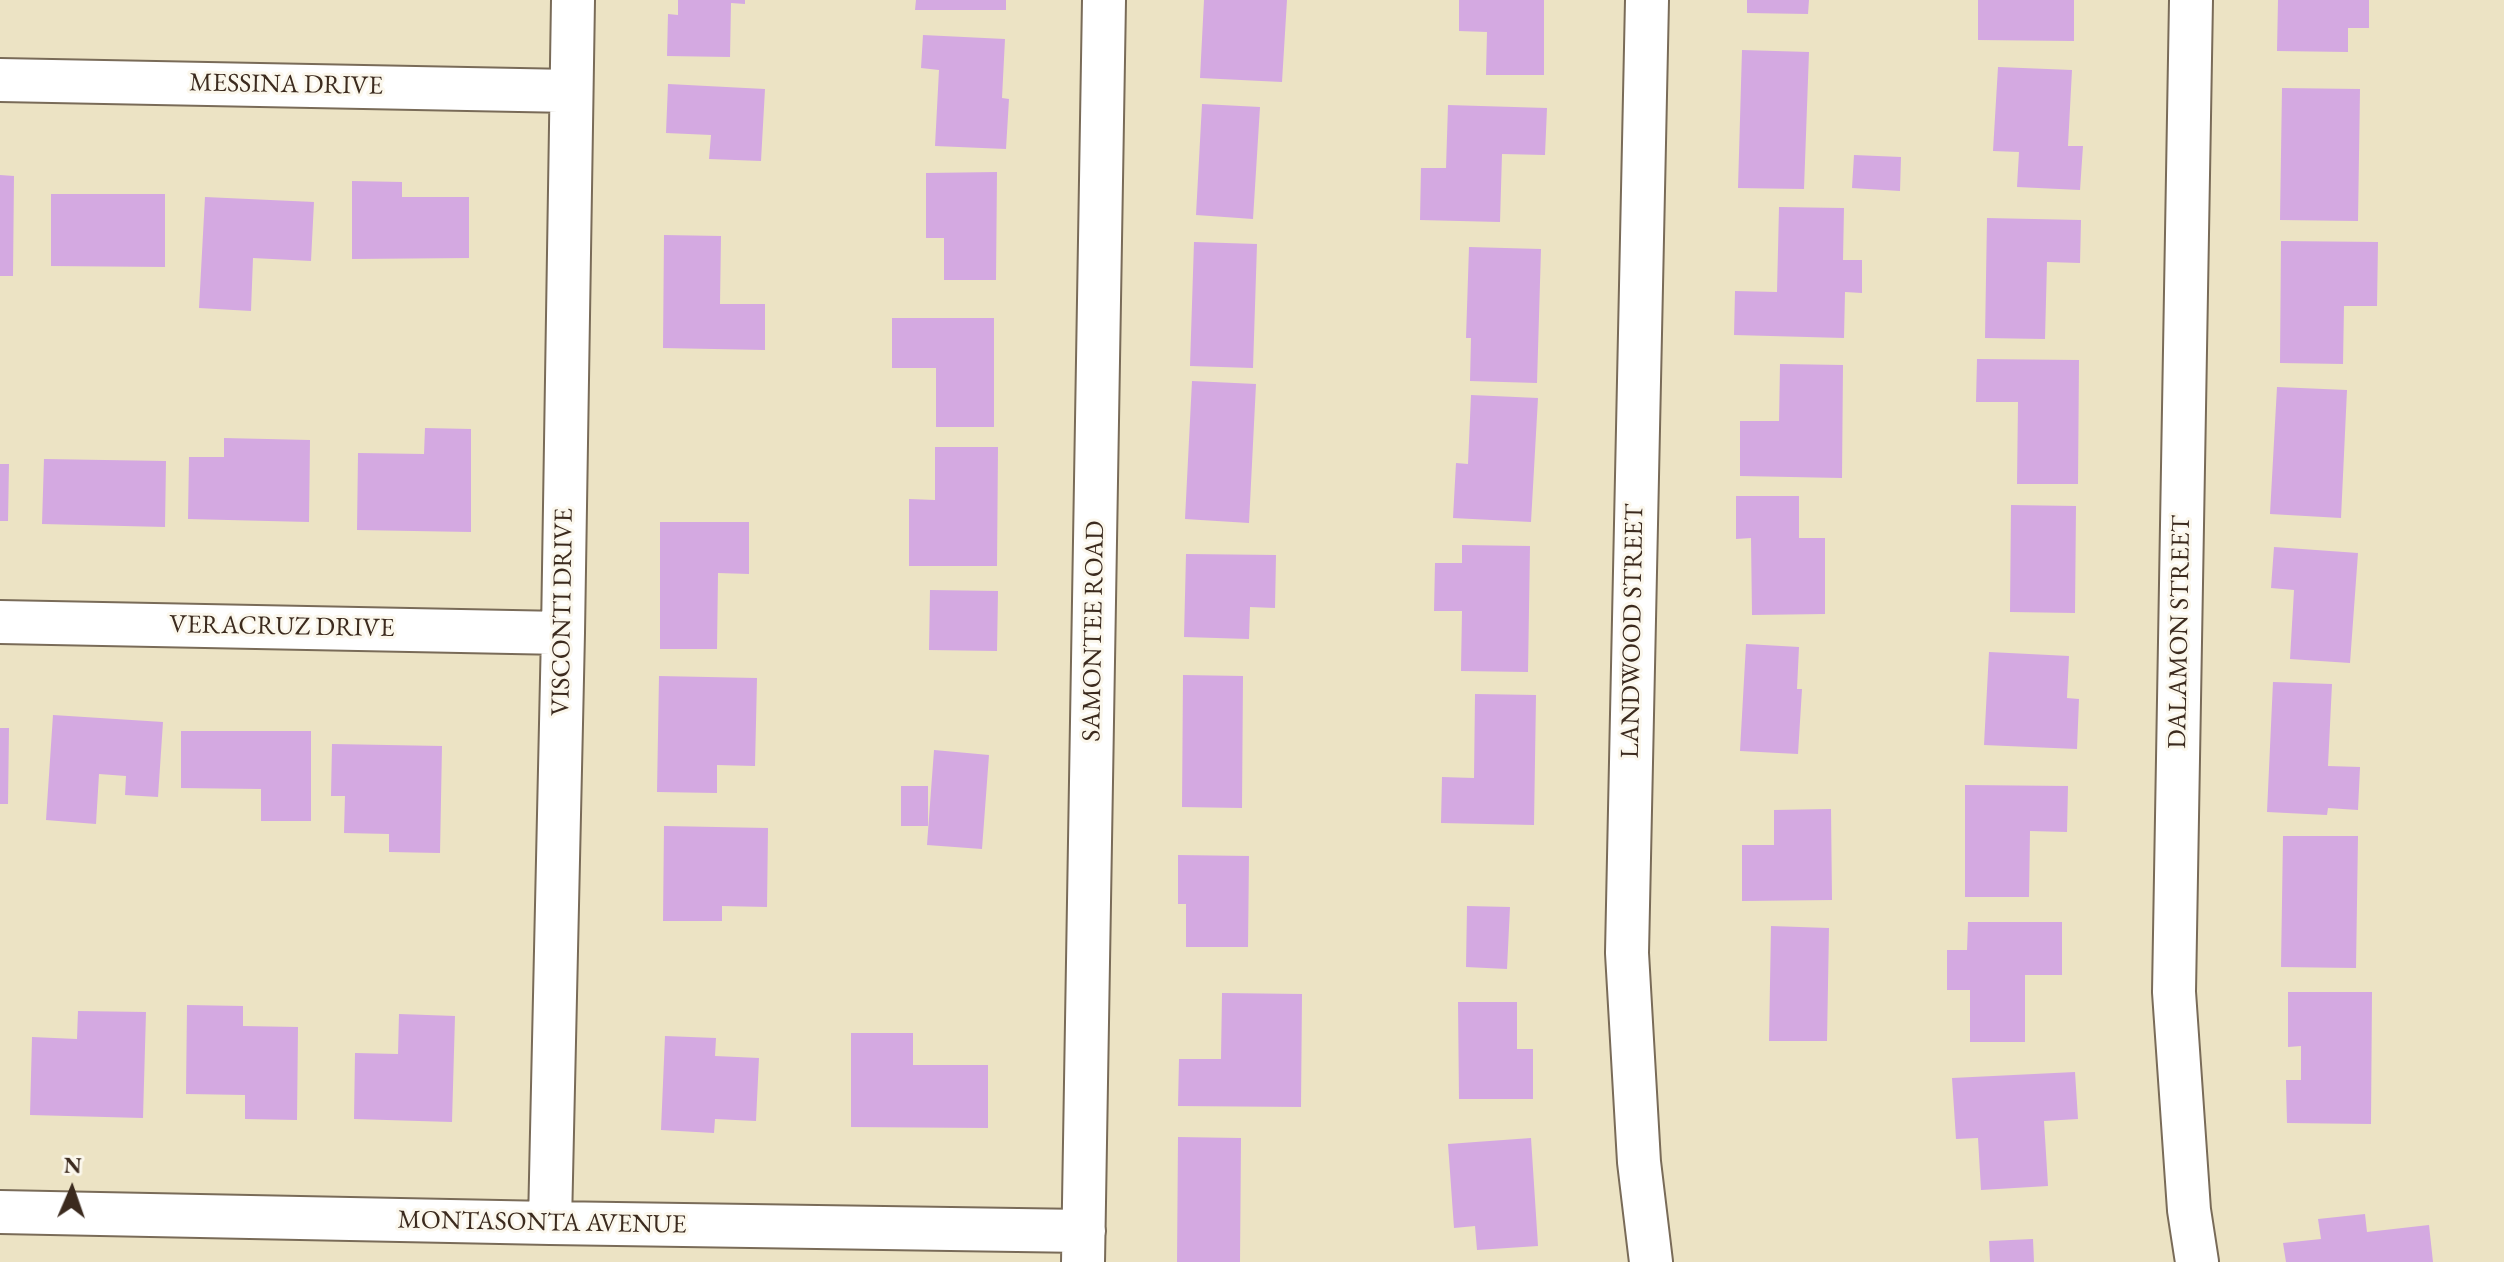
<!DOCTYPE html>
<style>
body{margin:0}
#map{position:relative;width:2504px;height:1262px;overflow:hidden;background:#ece3c4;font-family:"EB Garamond",serif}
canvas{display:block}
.north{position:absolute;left:32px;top:1150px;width:80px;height:80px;-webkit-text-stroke:6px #fbf7ec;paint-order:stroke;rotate:2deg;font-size:22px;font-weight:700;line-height:32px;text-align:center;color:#3b2a1e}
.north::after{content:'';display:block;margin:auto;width:28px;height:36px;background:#3b2a1e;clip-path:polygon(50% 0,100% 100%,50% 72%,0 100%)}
</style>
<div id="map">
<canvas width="2504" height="1262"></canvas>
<div class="north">N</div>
</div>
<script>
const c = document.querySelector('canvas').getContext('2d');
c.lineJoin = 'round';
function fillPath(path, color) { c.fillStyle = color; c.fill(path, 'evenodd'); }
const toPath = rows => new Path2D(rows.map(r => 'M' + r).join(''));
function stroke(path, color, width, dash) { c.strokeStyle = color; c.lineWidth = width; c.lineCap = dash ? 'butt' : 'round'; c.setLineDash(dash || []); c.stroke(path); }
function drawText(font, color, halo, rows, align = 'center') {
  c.font = font + ' "EB Garamond",serif'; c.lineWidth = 6; c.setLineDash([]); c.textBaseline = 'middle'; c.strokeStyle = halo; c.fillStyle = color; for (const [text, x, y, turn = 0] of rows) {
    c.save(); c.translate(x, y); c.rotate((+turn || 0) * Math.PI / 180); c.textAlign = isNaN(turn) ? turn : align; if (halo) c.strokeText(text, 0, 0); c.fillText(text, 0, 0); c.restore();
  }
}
fillPath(toPath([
 [678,0,745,0,745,4,731,3,730,57,667,56,668,14,678,15],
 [916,0,1006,0,1006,10,915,10],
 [1204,0,1287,0,1282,82,1200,78],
 [1459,0,1544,0,1544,75,1486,75,1487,32,1459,31],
 [1747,0,1809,0,1808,14,1747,13],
 [1978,0,2074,0,2074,41,1978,40],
 [2278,0,2369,0,2369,28,2348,28,2348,52,2277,51],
 [923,35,1005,39,1002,98,1009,99,1006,149,935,146,939,70,921,68],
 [1742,50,1809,52,1804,189,1738,188],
 [1998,67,2072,70,2068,146,2083,146,2080,190,2017,187,2019,152,1993,151],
 [668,84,765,89,761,161,709,159,711,135,666,133],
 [2282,88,2360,89,2358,221,2280,220],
 [1202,104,1260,107,1253,219,1196,215],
 [1448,105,1547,108,1545,155,1502,154,1500,222,1420,220,1421,168,1446,168],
 [1854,155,1901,157,1900,191,1852,188],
 [997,172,996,280,944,280,944,238,926,238,926,173],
 [0,175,14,176,13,276,0,276],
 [352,181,402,182,402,197,469,197,469,258,352,259],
 [51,194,165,194,165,267,51,266],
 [205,197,314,202,311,261,253,258,251,311,199,308],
 [1779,207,1844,208,1843,260,1862,260,1862,293,1845,292,1844,338,1734,335,1735,291,1777,292],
 [1987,218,2081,220,2080,263,2047,262,2045,339,1985,338],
 [664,235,721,236,720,304,765,304,765,350,663,348],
 [2281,241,2378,242,2377,306,2344,306,2343,364,2280,363],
 [1194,242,1257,244,1253,368,1190,366],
 [1469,247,1541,249,1537,383,1470,381,1471,338,1466,338],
 [892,318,994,318,994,427,936,427,936,368,892,368],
 [1977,359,2079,360,2078,484,2017,484,2018,402,1976,402],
 [1780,364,1843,365,1842,478,1740,476,1740,421,1779,421],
 [1192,381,1256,384,1249,523,1185,519],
 [2277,387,2347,390,2341,518,2270,514],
 [1471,395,1538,398,1531,522,1453,518,1456,463,1468,464],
 [425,428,471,429,471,532,357,530,358,453,424,454],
 [224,438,310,440,309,522,188,519,189,457,224,457],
 [935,447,998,447,997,566,909,566,909,499,935,500],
 [44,459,166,461,165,527,42,524],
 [0,464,9,464,8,521,0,521],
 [1736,496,1799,496,1799,538,1825,538,1825,614,1752,615,1751,538,1736,539],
 [2011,505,2076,506,2075,613,2010,612],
 [660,522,749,522,749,574,718,573,717,649,660,649],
 [1462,545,1530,546,1528,672,1461,671,1462,611,1434,611,1435,563,1462,563],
 [2274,547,2358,553,2350,663,2290,659,2294,590,2271,588],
 [1186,554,1276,555,1275,608,1250,607,1249,639,1184,637],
 [930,590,998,591,997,651,929,650],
 [1746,644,1799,647,1797,689,1802,689,1798,754,1740,751],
 [1989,652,2069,656,2067,698,2079,699,2077,749,1984,745],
 [1183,675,1243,676,1242,808,1182,807],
 [659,676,757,678,755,766,717,765,717,793,657,792],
 [2273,682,2332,684,2328,766,2360,767,2358,810,2328,808,2327,815,2267,812],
 [1475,694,1536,695,1534,825,1441,823,1442,777,1474,778],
 [53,715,163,722,158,797,125,795,126,776,99,774,96,824,46,820],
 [0,728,9,728,8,804,0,804],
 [181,731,311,731,311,821,261,821,261,789,181,788],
 [332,744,442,746,440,853,389,852,389,834,344,833,345,796,331,796],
 [934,750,989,755,982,849,927,845],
 [1965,785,2068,786,2067,832,2030,831,2029,897,1965,897],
 [901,786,928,786,928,826,901,826],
 [1831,809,1832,900,1742,901,1742,845,1774,845,1774,810],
 [664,826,768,828,767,907,722,906,722,921,663,921],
 [2283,836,2358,836,2356,968,2281,967],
 [1178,855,1249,856,1248,947,1186,947,1186,904,1178,904],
 [1467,906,1510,907,1507,969,1466,967],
 [1968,922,2062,922,2062,975,2025,975,2025,1042,1970,1042,1970,990,1947,990,1947,950,1967,950],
 [1771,926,1829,928,1827,1041,1769,1041],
 [2288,992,2372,992,2371,1124,2287,1123,2286,1080,2301,1080,2301,1046,2288,1047],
 [1222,993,1302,994,1301,1107,1178,1106,1179,1059,1221,1059],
 [1458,1002,1517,1002,1517,1049,1533,1049,1533,1099,1459,1099],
 [187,1005,243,1006,243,1026,298,1027,297,1120,245,1119,245,1095,186,1094],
 [78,1011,146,1012,143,1118,30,1115,32,1037,77,1039],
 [399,1014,455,1016,452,1122,354,1119,355,1053,398,1054],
 [851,1033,913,1033,913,1065,988,1065,988,1128,851,1127],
 [665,1036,716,1038,715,1056,759,1058,756,1121,715,1119,714,1133,661,1130],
 [2075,1072,2078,1119,2044,1121,2048,1186,1981,1190,1978,1138,1956,1139,1952,1078],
 [1178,1137,1241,1138,1240,1262,1177,1262],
 [1531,1138,1538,1246,1477,1250,1475,1226,1454,1228,1448,1144],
 [2365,1214,2367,1232,2429,1225,2433,1262,2286,1262,2283,1243,2321,1239,2318,1219],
 [2033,1239,2034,1262,1990,1262,1989,1241]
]), '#d4a9e1');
const minor = toPath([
 [1647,0,1627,953,1639,1162,1651,1262],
 [2191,0,2174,992,2189,1210,2197,1262],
 [0,80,571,91],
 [0,622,563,633],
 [0,1212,550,1223,1084,1231],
 [550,1223,563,633,573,0],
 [1083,1262,1104,0]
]);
stroke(minor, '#796b58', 46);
stroke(minor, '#fff', 42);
drawText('26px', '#3b2a1e', '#fbf7ec', [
 ["MESSINA DRIVE",286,85,1],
 ["VISCONTI DRIVE",563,612,-89],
 ["VERACRUZ DRIVE",282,627,1],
 ["SAMONTEE ROAD",1094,631,-89],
 ["LANDWOOD STREET",1633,631,-89],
 ["DALAMON STREET",2180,632,-89],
 ["MONTASONTA AVENUE",542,1223,1]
]);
</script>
